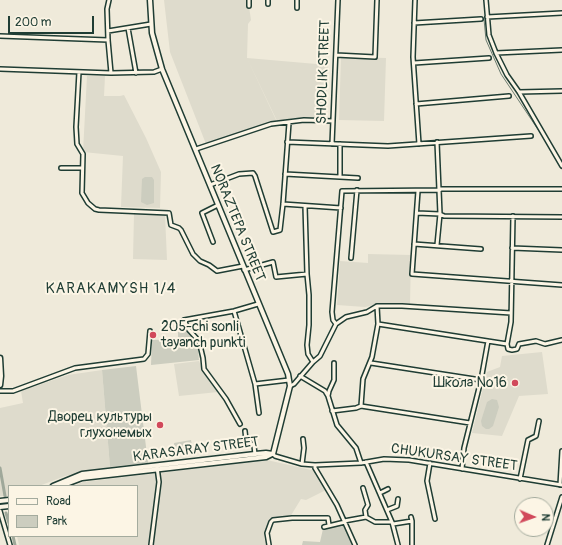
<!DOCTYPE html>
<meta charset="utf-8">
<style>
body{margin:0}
#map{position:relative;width:562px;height:545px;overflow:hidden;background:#efeada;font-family:Pangolin,sans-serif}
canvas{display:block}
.legend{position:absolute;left:8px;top:485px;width:130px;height:52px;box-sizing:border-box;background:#fcf5e5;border:1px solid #a4ab9e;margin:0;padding:5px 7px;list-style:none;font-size:12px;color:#1f3d34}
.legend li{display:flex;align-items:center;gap:8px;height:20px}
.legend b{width:20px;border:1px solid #a4ab9e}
.north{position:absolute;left:514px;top:497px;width:40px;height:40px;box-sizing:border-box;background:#fcf5e5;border:1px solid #a4ab9e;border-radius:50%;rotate:92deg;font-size:11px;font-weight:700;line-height:16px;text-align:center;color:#1f3d34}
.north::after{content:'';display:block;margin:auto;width:14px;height:18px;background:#d1495b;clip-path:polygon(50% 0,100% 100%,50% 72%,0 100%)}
.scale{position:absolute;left:8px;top:16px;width:86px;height:18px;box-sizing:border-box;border:2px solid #1f3d34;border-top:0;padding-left:5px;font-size:12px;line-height:14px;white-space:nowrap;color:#1f3d34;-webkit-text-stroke:3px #fcf5e5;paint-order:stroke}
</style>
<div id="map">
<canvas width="562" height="545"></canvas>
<ul class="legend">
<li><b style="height:5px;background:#fcf5e5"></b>Road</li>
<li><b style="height:11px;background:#cccdbf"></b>Park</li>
</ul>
<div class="north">N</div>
<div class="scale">200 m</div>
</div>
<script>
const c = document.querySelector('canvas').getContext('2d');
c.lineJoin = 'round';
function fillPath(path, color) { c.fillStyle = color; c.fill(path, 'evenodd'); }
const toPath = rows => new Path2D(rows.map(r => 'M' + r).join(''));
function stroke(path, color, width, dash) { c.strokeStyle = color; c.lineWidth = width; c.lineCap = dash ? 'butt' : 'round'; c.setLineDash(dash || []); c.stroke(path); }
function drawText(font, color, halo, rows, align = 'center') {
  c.font = font + ' Pangolin,sans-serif'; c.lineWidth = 4; c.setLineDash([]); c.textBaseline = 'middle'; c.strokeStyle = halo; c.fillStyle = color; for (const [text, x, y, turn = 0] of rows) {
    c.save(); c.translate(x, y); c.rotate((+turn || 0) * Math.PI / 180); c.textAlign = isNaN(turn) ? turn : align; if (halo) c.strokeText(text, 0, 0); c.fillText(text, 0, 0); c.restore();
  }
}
fillPath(toPath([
 [164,0,248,0,251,20,248,24,247,58,277,122,270,121,206,144,170,52],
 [341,57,386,58,384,121,339,120],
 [247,58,328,65,326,119,292,118,278,123],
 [87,76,105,76,104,96,120,96,124,95,146,138,161,172,160,208,121,207,123,156,83,152],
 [134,214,165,215,167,260,133,259],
 [368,254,411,255,410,304,374,305,365,307,337,305,340,261,368,263],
 [542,352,548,394,519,396,502,436,472,433,487,372,500,367,502,356],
 [199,361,203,371,218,392,179,396,174,364],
 [102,370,110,467,65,476,39,486,9,486,9,496,0,496,0,408,23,403,21,391,68,375],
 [267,460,311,470,313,468,326,490,306,500,301,499,290,517,271,519,264,537,266,545,19,545,17,536,137,536,137,486,73,486,83,482]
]), '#dedbcc');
fillPath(toPath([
 [145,177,152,177,154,180,154,203,147,205,141,202,142,179],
 [186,328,197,342,199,360,151,365,152,340,178,339,178,332],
 [136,366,148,463,110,467,102,370],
 [492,399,497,400,499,407,493,426,489,429,486,429,482,426,481,421,487,402],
 [191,440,193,451,175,453,174,443],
 [343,524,352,545,302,545,303,541,320,542,323,529]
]), '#cccdbf');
stroke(toPath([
 [484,19,486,40,501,74,547,143]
]), '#6c7d71', 1);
stroke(toPath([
 [0,468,5,496],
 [6,513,9,523],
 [13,536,15,545]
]), '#9fa89a', 3);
const minor = toPath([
 [109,0,107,9,108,40,111,73],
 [249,0,249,6],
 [268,0,268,4],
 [415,0,413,57,419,144],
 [486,0,489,35,496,53,507,75,519,92,562,166],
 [297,8,297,0],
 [487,17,562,13],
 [414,23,481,19],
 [128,28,136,73],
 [108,31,151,24],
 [0,36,108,40],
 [496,53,562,50],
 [336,55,375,57,377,0],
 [414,63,489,58],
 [0,69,111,73,154,72,162,69],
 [79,72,76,127,77,144,83,154,82,193,88,203,95,209,99,210,169,213,171,225,179,228,181,230,193,254,200,261,209,265,217,271,243,266],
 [519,92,562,91],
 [416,104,509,96],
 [287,142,388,146,531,136],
 [332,144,338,0],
 [196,149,271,124,304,120,333,121],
 [61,168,82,168],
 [285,174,358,178],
 [340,177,340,144],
 [210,185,239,174,253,173,255,176,273,232,280,230,283,204,289,123],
 [440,189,562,189],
 [418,191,412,274,562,285],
 [283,204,341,208],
 [305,206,307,274,309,295,309,325,307,345,308,354,313,362],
 [417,213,440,214,444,216,562,217],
 [213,242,202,213,218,205],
 [414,244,481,249],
 [437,245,440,214,437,142],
 [512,248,562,250],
 [351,258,357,190],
 [244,270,273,262,276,277,307,274],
 [234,311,255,384,259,413],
 [336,324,333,320,332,312,342,191,440,190],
 [378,324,507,344],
 [507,344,511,322,513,216],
 [507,344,508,349,512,350,517,349,519,344,536,341,545,344,562,340],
 [371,363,481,380],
 [300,376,325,391,328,396,337,425,356,448,361,463],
 [255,384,289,380],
 [290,386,294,384,313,362,320,356,336,324,346,317,367,312,377,306,402,306,511,313],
 [0,391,13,391,75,368,144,359,148,354,150,331],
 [328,396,329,391,334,380,334,363],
 [361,406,363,379,372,357,378,324,377,306],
 [332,411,356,408,361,406,470,423],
 [240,424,226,399,204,369,203,358,199,341,189,330,184,320,234,311,258,304],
 [245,431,246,440,254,446,255,454],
 [273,454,275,456,302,464,315,465,361,463,384,459,409,460,562,485],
 [366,462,392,522,398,545],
 [430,463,427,481,435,519],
 [302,464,304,448,303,439],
 [315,465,315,468,337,505,355,545],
 [462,469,464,448,481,380,488,341],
 [520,479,528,440,536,436,539,421],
 [560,485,562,451],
 [363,488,368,505,365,510,366,517],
 [380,493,388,489],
 [387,510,397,506,398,499],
 [0,511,10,545],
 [411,517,412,521,412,545],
 [344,521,366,517,375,522,392,522],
 [393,524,412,521],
 [324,527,345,522],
 [151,545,159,482,157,467],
 [269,545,267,533,271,522,273,520,292,518,328,518,329,525],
 [547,545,562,497]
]);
const major = toPath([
 [150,0,152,33,162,69,288,374,290,386,273,454],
 [0,358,1,376,0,385],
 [53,486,82,474,255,454,266,453,273,454],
 [61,486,82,478,266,457,272,454],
 [0,501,9,500],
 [0,507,9,506]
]);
stroke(minor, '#1f3d34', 6);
stroke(major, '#1f3d34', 7);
stroke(minor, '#fcf5e5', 3);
stroke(major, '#fcf5e5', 4);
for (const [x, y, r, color] of [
 [153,335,4,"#d1495b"],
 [515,383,4,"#d1495b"],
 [160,425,4,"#d1495b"]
]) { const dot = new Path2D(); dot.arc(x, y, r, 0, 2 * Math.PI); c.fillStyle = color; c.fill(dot); stroke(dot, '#fcf5e5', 1.5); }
drawText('14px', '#1f3d34', '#fcf5e5', [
 ["SHODLIK STREET",324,72,-88],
 ["NORAZTEPA STREET",237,223,68],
 ["KARASARAY STREET",196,450,-7],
 ["CHUKURSAY STREET",454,458,8]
]);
drawText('14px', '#1f3d34', '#fcf5e5', [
 ["205-chi sonli",161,327,"left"],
 ["tayanch punkti",161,343,"left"],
 ["Школа №16",507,383],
 ["Дворец культуры",152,417],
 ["глухонемых",152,433]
], 'right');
c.letterSpacing = '1px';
drawText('15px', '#1f3d34', '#fcf5e5', [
 ["KARAKAMYSH 1/4",111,289]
]);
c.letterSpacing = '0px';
</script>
